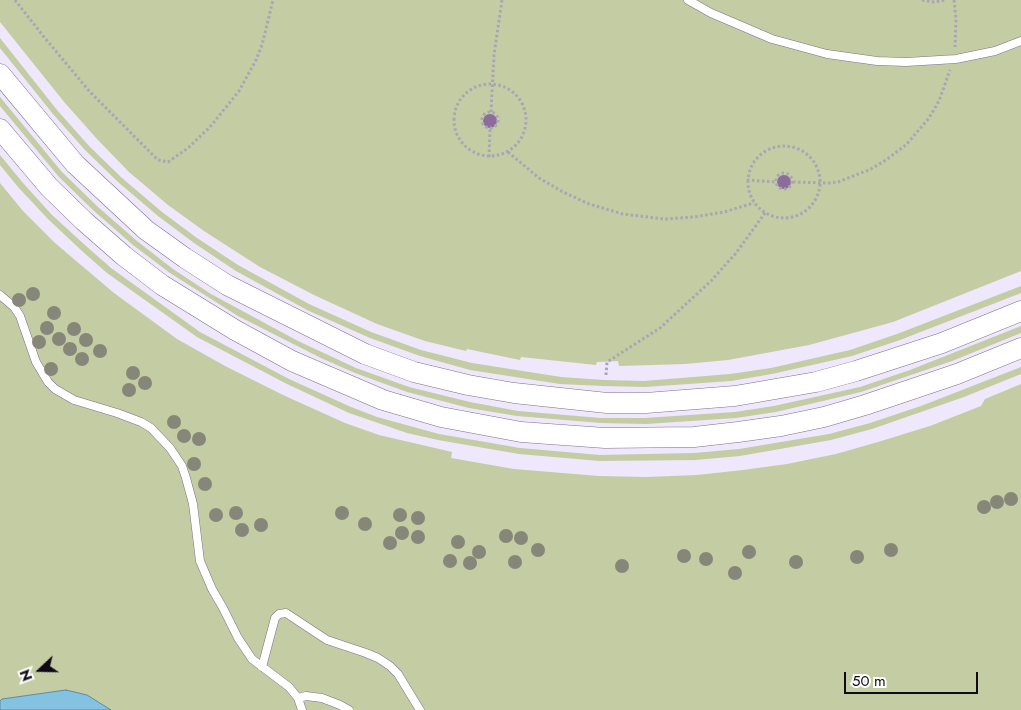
<!DOCTYPE html>
<style>
body{margin:0}
#map{position:relative;width:1021px;height:710px;overflow:hidden;background:#efe7fb;font-family:Jost,sans-serif}
canvas{display:block}
.north{position:absolute;left:15px;top:645px;width:50px;height:50px;-webkit-text-stroke:4px #fff;paint-order:stroke;rotate:249deg;font-size:14px;font-weight:700;line-height:20px;text-align:center;color:#0f0a15}
.north::after{content:'';display:block;margin:auto;width:18px;height:22px;background:#0f0a15;clip-path:polygon(50% 0,100% 100%,50% 72%,0 100%)}
.scale{position:absolute;left:844px;top:672px;width:134px;height:22px;box-sizing:border-box;border:2px solid #0f0a15;border-top:0;padding-left:6px;font-size:15px;line-height:18px;white-space:nowrap;color:#0f0a15;-webkit-text-stroke:4px #fff;paint-order:stroke}
</style>
<div id="map">
<canvas width="1021" height="710"></canvas>
<div class="north">N</div>
<div class="scale">50 m</div>
</div>
<script>
const c = document.querySelector('canvas').getContext('2d');
c.lineJoin = 'round';
function fillPath(path, color) { c.fillStyle = color; c.fill(path, 'evenodd'); }
const toPath = rows => new Path2D(rows.map(r => 'M' + r).join(''));
function stroke(path, color, width, dash) { c.strokeStyle = color; c.lineWidth = width; c.lineCap = dash ? 'butt' : 'round'; c.setLineDash(dash || []); c.stroke(path); }
fillPath(toPath([
 [0,0,1021,0,1021,271,893,322,809,345,728,360,685,364,619,366,618,361,597,362,596,365,521,357,520,360,467,349,466,351,425,341,377,324,314,295,260,267,204,231,168,205,129,172,97,139,65,103,0,22],
 [0,38,57,110,89,146,122,178,162,212,197,238,238,265,309,304,371,332,421,350,472,363,561,377,604,380,644,381,730,374,771,368,850,350,897,334,1021,286,1021,293,900,340,852,356,772,374,731,381,645,387,603,386,560,384,470,370,420,356,370,338,307,310,236,271,194,243,158,216,118,182,85,150,53,114,0,48],
 [0,97,62,172,98,207,137,241,173,269,211,294,298,341,356,368,409,387,470,402,518,411,601,418,645,418,735,412,774,406,860,387,910,370,1021,326,1021,333,952,361,861,392,776,412,736,418,646,424,601,423,517,416,469,408,407,392,355,373,321,358,238,316,170,273,133,245,94,211,59,177,0,106],
 [0,155,23,183,52,215,86,246,111,268,200,332,289,379,351,407,377,417,439,434,520,448,600,455,694,453,739,449,829,434,870,423,921,406,1021,367,1021,374,964,397,872,429,831,440,740,456,695,460,600,461,519,454,438,440,407,433,349,413,287,384,197,337,107,273,82,251,48,219,18,187,0,165],
 [0,183,23,211,55,243,114,293,177,339,225,366,283,395,345,423,379,435,452,452,451,458,514,469,599,476,646,477,697,475,743,470,787,464,836,454,878,442,930,426,981,406,985,399,1021,384,1021,710,0,710]
]), '#c3cca3');
const water = toPath([
 [66,690,87,695,111,710,0,710,0,701,2,699,66,690]
]);
fillPath(water, '#83c2e1');
stroke(water, '#608ba4', 1);
fillPath(toPath([
 '483 121a7 7 0 1 1 14 0a7 7 0 1 1-14 0Z',
 '777 182a7 7 0 1 1 14 0a7 7 0 1 1-14 0Z'
]), '#8b6c9a');
const service = toPath([
 [688,0,711,13,772,39,827,54,877,61,906,62,956,59,995,51,1021,41],
 [0,295,14,307,20,316,36,362,48,382,55,389,74,400,117,413,141,422,151,428,170,448,182,466,186,478,193,504,200,561,212,589,223,608,238,638,252,659,289,687,298,698,302,710],
 [262,667,275,618,279,614,286,613,327,640,366,653,378,658,390,666,398,674,420,710],
 [298,698,306,696,322,698,340,705,349,710]
]);
const tertiary = toPath([
 [0,74,75,164,146,230,185,258,227,285,365,354,414,372,468,385,514,393,607,403,646,403,735,396,816,382,856,371,942,343,1021,311],
 [0,129,49,187,84,221,124,256,162,285,235,330,292,361,383,400,441,417,521,432,605,438,694,437,738,432,781,426,824,417,865,405,957,374,1021,348]
]);
stroke(service, '#7d708e', 9);
stroke(tertiary, '#7d708e', 21);
stroke(toPath([
 [15,0,44,37,90,92,158,160,168,162,188,148,210,127,239,91,256,60,262,45,273,0],
 [922,0,934,2,946,0],
 [954,0,956,19,955,47],
 '454 120a36 36 0 1 1 72 0a36 36 0 1 1-72 0Z',
 '482 120a8 8 0 1 1 16 0a8 8 0 1 1-16 0Z',
 [491,112,494,55,502,0],
 '748 182a36 36 0 1 1 72 0a36 36 0 1 1-72 0Z',
 [508,152,539,178,563,192,589,204,623,214,664,219,694,217,724,212,754,203],
 [489,157,490,129],
 '776 181a8 8 0 1 1 16 0a8 8 0 1 1-16 0Z',
 [747,180,775,182],
 [793,182,829,183,838,182,871,169,886,160,906,145,929,118,939,101,950,70],
 [606,375,607,362,660,328,711,281,736,253,765,213]
]), '#aba4b5', 3, [2.5, 2.5]);
stroke(service, '#fff', 8);
stroke(tertiary, '#fff', 20);
c.fillStyle = '#868778';
for (const [x, y] of [
 [33,294],
 [19,300],
 [54,313],
 [47,328],
 [74,329],
 [59,339],
 [86,340],
 [39,342],
 [70,349],
 [100,351],
 [82,359],
 [51,369],
 [133,373],
 [145,383],
 [129,390],
 [174,422],
 [184,436],
 [199,439],
 [194,464],
 [205,484],
 [1011,499],
 [997,502],
 [984,507],
 [236,513],
 [342,513],
 [216,515],
 [400,515],
 [418,518],
 [365,524],
 [261,525],
 [242,530],
 [402,533],
 [506,536],
 [418,537],
 [521,538],
 [458,542],
 [390,543],
 [538,550],
 [891,550],
 [479,552],
 [749,552],
 [684,556],
 [857,557],
 [706,559],
 [450,561],
 [515,562],
 [796,562],
 [470,563],
 [622,566],
 [735,573]
]) { c.beginPath(); c.arc(x, y, 7, 0, 2 * Math.PI); c.fill(); }
</script>
